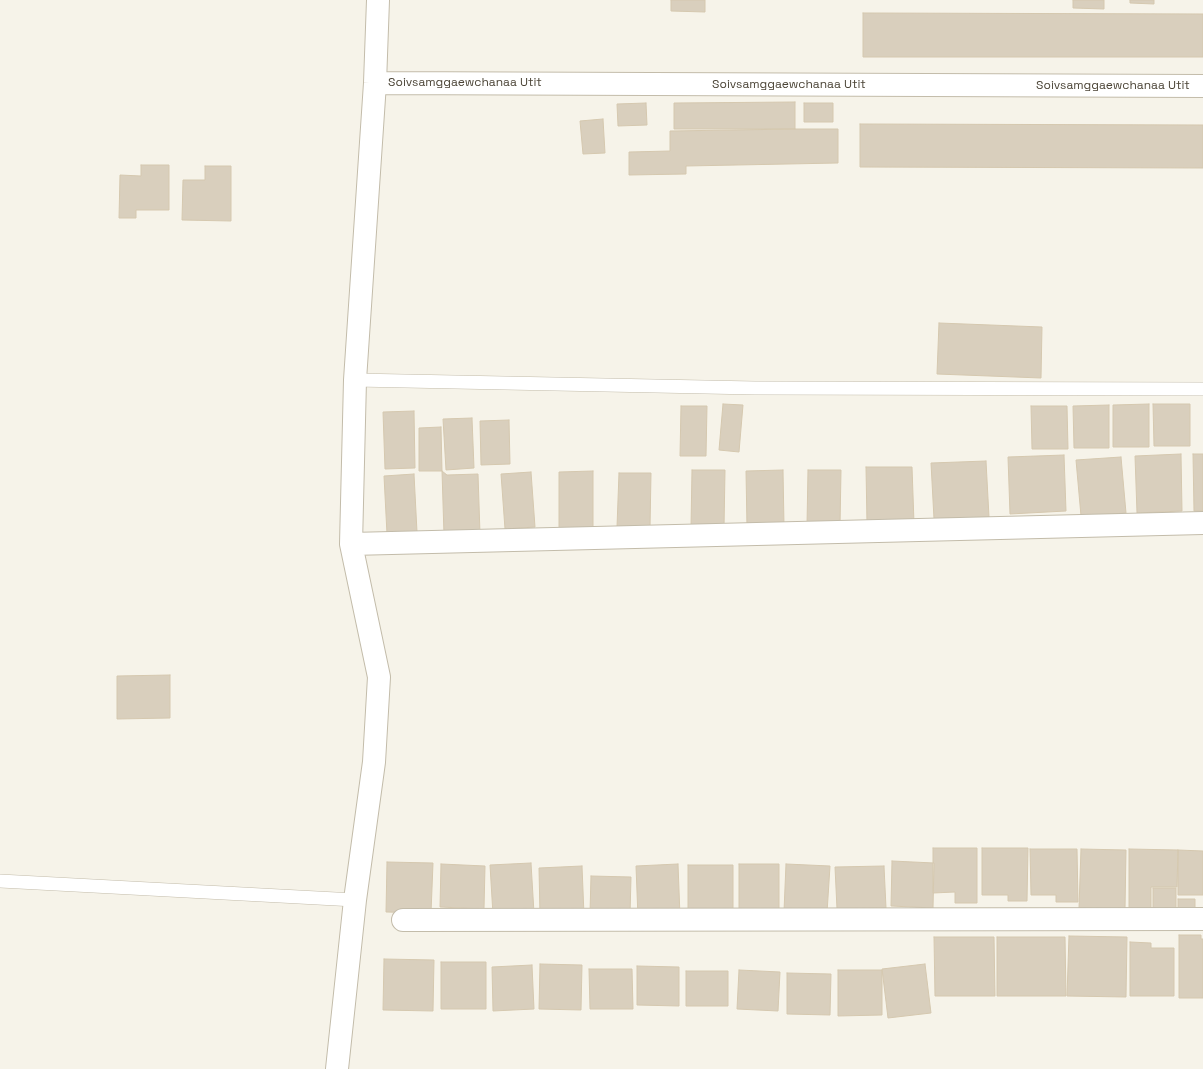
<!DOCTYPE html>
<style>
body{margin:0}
canvas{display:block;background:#f6f3e9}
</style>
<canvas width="1203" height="1069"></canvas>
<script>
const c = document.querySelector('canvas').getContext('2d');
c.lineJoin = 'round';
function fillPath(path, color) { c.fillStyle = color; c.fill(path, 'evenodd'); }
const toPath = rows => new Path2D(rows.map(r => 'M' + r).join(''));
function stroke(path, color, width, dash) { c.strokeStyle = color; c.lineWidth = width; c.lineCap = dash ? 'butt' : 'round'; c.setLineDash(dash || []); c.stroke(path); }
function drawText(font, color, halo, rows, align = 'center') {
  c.font = font + ' "Space Grotesk",sans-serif'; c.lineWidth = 4; c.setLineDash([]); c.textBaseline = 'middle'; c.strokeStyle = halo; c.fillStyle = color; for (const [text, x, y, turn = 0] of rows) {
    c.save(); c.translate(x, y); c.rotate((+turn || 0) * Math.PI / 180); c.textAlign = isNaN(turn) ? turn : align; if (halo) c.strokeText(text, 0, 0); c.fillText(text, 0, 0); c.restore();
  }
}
const building = toPath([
 [671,0,705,0,705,12,671,11,671,0],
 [1073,0,1104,0,1104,9,1073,8,1073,0],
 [1130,0,1154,0,1154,4,1130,3,1130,0],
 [863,13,1203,14,1203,57,863,57,863,13],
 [795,102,795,129,674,129,674,103,795,102],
 [646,103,647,125,618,126,617,104,646,103],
 [804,103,833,103,833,122,804,122,804,103],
 [603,119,605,153,583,154,580,121,603,119],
 [860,124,1203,125,1203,168,860,167,860,124],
 [795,129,838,129,838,163,686,166,686,174,629,175,629,152,670,151,670,131,795,129],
 [141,165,169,165,169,210,136,210,136,218,119,218,120,175,141,176,141,165],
 [205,166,231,166,231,221,182,220,183,180,205,180,205,166],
 [939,323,1042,327,1041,378,937,374,939,323],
 [723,404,743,405,739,452,719,450,723,404],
 [1149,404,1149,447,1113,447,1113,405,1149,404],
 [1153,404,1190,404,1190,446,1154,446,1153,404],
 [1109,405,1109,448,1074,448,1073,406,1109,405],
 [681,406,707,406,706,456,680,456,681,406],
 [1031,406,1067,406,1068,449,1032,449,1031,406],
 [414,411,415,468,385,469,383,412,414,411],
 [472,418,474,468,446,470,443,419,472,418],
 [509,420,510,464,481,465,480,421,509,420],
 [441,427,442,471,419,471,419,428,441,427],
 [1181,454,1182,511,1137,513,1135,456,1181,454],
 [1193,454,1203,454,1203,511,1194,511,1193,454],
 [1064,455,1066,511,1010,514,1008,457,1064,455],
 [1121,457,1126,513,1081,516,1076,460,1121,457],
 [986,461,989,517,934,519,931,463,986,461],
 [866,467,912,467,914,523,867,524,866,467],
 [692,470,725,470,724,528,691,527,692,470],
 [783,470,784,526,747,528,746,471,783,470],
 [808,470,841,470,840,526,807,525,808,470],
 [442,471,447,475,478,474,480,534,444,535,442,471],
 [593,471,593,530,559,531,559,472,593,471],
 [531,472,535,527,505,529,501,474,531,472],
 [619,473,651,473,650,528,617,527,619,473],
 [414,474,417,532,387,534,384,476,414,474],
 [170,675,170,718,117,719,117,676,170,675],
 [933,848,977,848,977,903,955,903,955,892,933,893,933,848],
 [982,848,1028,848,1027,901,1008,901,1008,895,982,895,982,848],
 [1030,849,1077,849,1078,902,1056,902,1056,895,1031,895,1030,849],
 [1081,849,1126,850,1125,909,1079,908,1081,849],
 [1129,849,1178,850,1177,887,1151,887,1151,910,1129,910,1129,849],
 [1178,850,1203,851,1203,895,1178,895,1178,850],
 [892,861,934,863,933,908,891,906,892,861],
 [387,862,433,863,431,913,386,912,387,862],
 [531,863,534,913,493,915,490,865,531,863],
 [441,864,485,866,484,909,440,907,441,864],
 [678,864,680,916,638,918,636,866,678,864],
 [739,864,779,864,779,912,739,912,739,864],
 [786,864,830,866,827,913,784,911,786,864],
 [688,865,733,865,733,912,688,912,688,865],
 [582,866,584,915,540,916,539,868,582,866],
 [884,866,886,908,837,909,835,867,884,866],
 [591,876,631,877,630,915,590,913,591,876],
 [1153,888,1176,888,1176,909,1153,909,1153,888],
 [1178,899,1195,899,1195,914,1178,915,1178,899],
 [1179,935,1201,935,1201,939,1203,939,1203,998,1179,998,1179,935],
 [1069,936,1127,937,1126,997,1067,996,1069,936],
 [934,937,994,937,995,996,935,996,934,937],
 [997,937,1065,937,1066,996,997,996,997,937],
 [1130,942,1151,943,1151,948,1174,948,1174,996,1130,996,1130,942],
 [384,959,434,960,433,1011,383,1010,384,959],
 [441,962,486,962,486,1009,441,1009,441,962],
 [540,964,582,965,581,1010,539,1009,540,964],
 [925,964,931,1013,888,1018,882,969,925,964],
 [532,965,534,1009,493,1011,492,967,532,965],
 [637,966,679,967,679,1006,637,1005,637,966],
 [589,969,632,969,633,1009,590,1009,589,969],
 [739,970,780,972,778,1011,737,1009,739,970],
 [838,970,882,970,882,1015,838,1016,838,970],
 [686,971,728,971,728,1006,686,1006,686,971],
 [787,973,831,974,830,1015,787,1014,787,973]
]);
fillPath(building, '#d9cfbd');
stroke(building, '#d5c8af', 1);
const service = toPath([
 [355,380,755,388,1203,389],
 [0,881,355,900]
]);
const minor = toPath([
 [375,83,1203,86],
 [351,544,1203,523],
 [403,920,1203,919],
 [337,1069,355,900,374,762,379,677,351,544,355,380,375,83,378,0]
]);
stroke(service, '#c3bcaa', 14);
stroke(minor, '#c3bcaa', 24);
stroke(service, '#fff', 13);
stroke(minor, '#fff', 22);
drawText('12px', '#4b4436', '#fff', [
 ["Soivsamggaewchanaa Utit",465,83],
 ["Soivsamggaewchanaa Utit",789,85],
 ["Soivsamggaewchanaa Utit",1113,86]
]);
</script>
